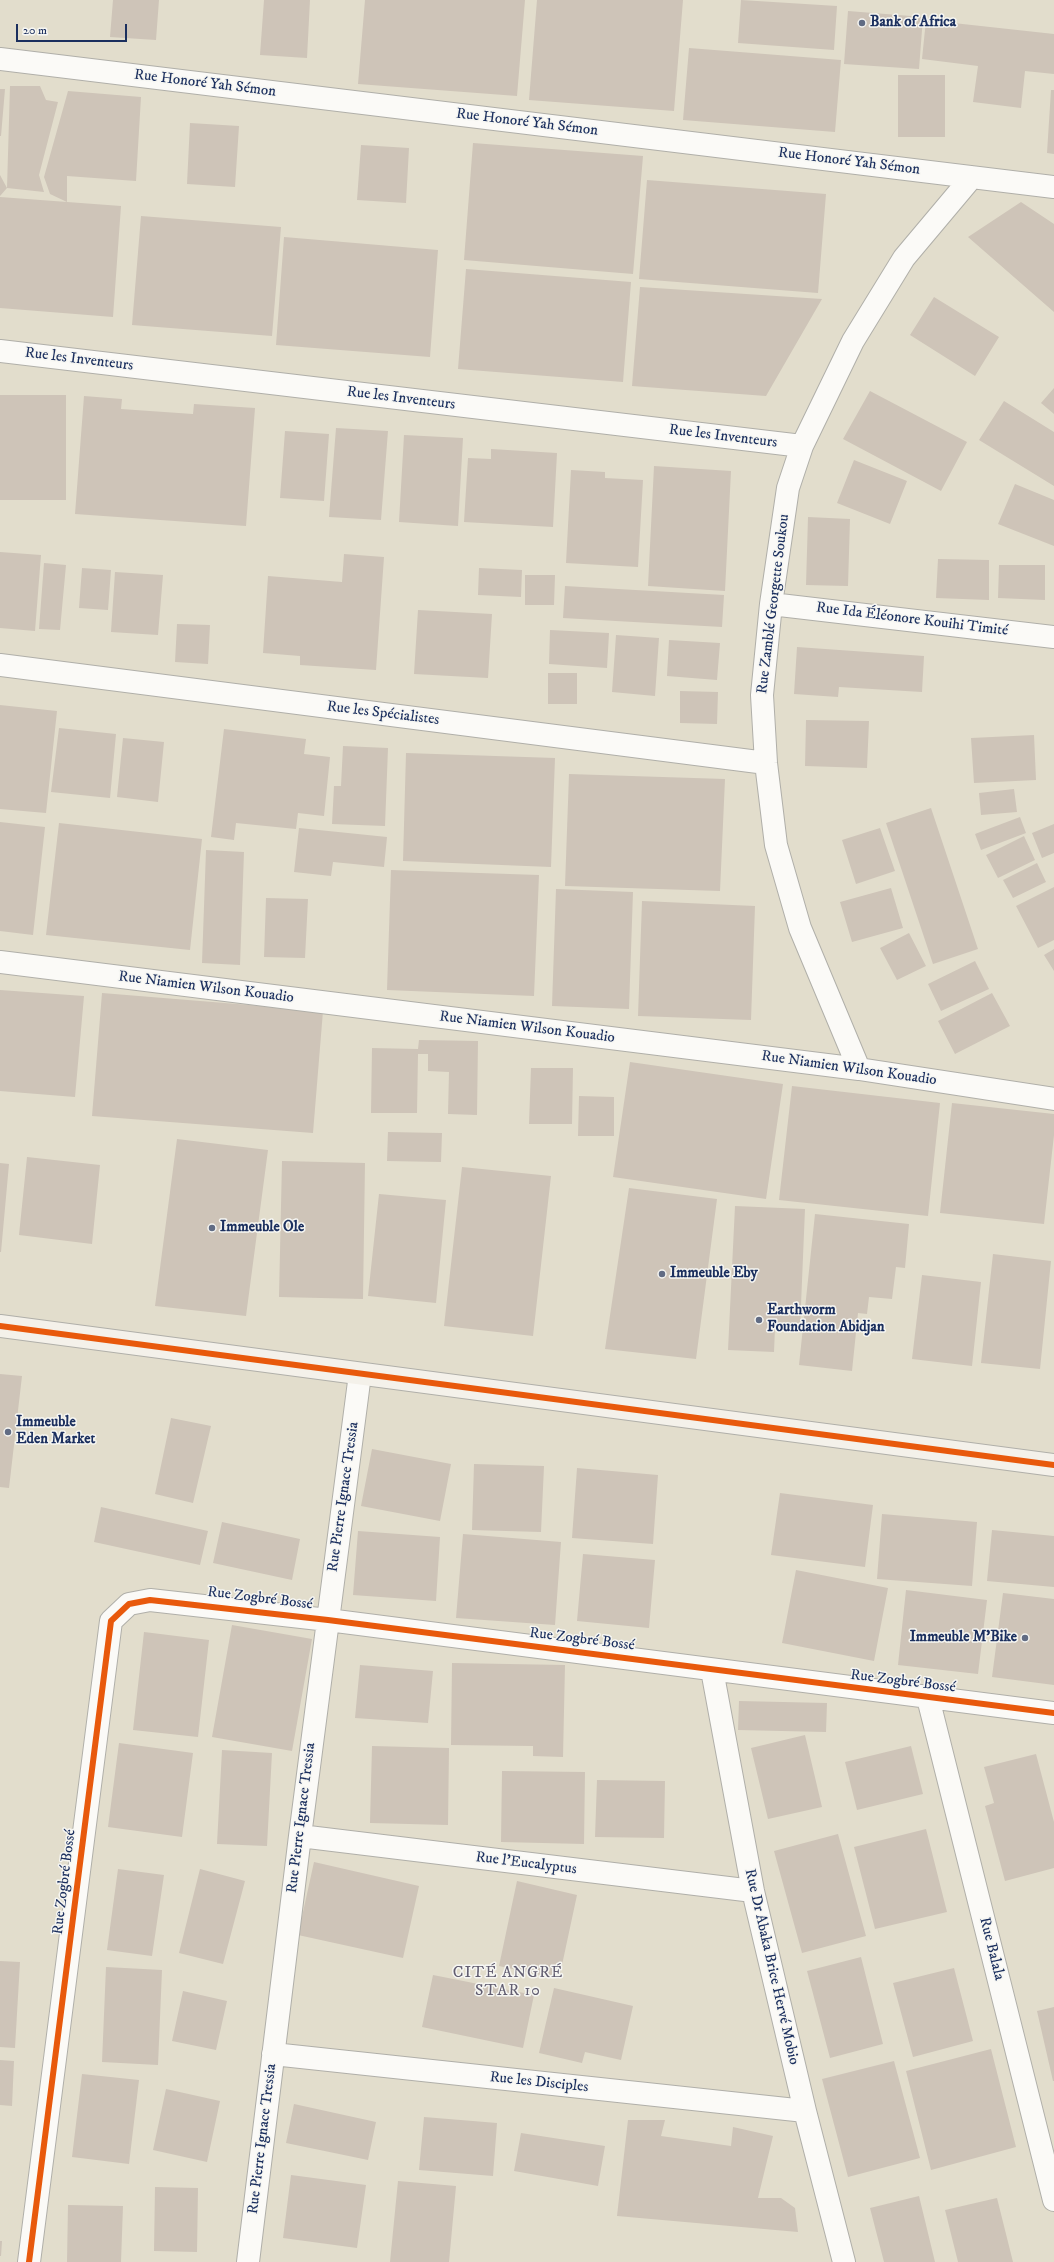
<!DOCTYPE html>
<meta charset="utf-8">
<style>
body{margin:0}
#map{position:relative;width:1054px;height:2262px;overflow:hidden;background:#e2ddcc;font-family:"IM FELL DW Pica",serif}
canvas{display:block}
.scale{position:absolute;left:16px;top:24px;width:111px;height:18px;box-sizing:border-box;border:2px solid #1b2f5e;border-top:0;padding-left:5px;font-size:12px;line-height:14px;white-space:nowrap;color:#1b2f5e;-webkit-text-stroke:3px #f6f6f2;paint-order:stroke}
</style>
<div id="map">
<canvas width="1054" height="2262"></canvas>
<div class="scale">20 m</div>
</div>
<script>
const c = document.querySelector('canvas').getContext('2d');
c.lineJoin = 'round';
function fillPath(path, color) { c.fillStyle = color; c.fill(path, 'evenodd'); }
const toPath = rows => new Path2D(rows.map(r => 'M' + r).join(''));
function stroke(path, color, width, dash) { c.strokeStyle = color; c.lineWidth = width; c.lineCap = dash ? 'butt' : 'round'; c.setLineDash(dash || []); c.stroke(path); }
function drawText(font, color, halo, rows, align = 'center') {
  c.font = font + ' "IM FELL DW Pica",serif'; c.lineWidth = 3; c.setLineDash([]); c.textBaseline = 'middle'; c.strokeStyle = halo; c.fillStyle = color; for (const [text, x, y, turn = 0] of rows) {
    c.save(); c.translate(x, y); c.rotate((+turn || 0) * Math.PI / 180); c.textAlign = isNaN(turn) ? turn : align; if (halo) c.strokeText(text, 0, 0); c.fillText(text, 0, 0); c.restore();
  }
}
fillPath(toPath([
 [113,0,159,0,156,40,110,37],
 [264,0,310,0,307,58,260,55],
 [365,0,525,0,517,96,358,84],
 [537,0,683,0,674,111,529,100],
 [741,0,837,6,834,50,738,43],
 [848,11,923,17,919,69,844,64],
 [926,20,1054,34,1054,74,1025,71,1021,108,973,102,978,66,922,59],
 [689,48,841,60,835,132,683,120],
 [898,75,945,75,945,137,898,137],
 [10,86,40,86,46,100,58,102,39,175,44,192,7,188],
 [0,89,5,89,1,136,0,136],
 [1051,90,1054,90,1054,154,1047,153],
 [68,91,141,97,136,181,67,176,67,202,50,194,44,177],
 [190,123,239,126,235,187,187,184],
 [473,143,643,156,633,274,464,260],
 [361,145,409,148,406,203,357,200],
 [0,175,7,188,0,196],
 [647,180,826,194,818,293,639,279],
 [0,197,121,206,113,317,0,308],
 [1021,202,1054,224,1054,312,968,237],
 [141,216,281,227,272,336,132,325],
 [284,237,438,250,430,357,276,345],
 [466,269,631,282,623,382,458,369],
 [640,287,822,299,766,396,632,386],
 [934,297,999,337,975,376,910,335],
 [1054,388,1054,414,1041,403],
 [870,391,967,442,941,491,843,439],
 [0,395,66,395,66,500,0,500],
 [84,396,122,399,121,409,193,414,194,404,255,408,246,526,75,514],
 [1004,401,1054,432,1054,486,979,440],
 [336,428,388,431,381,520,329,517],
 [285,431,329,434,324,501,280,498],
 [404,435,463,438,458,526,399,522],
 [491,449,557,453,553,527,464,522,468,458,491,459],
 [854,460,907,481,890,524,837,503],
 [654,466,731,471,725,591,648,586],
 [571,470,605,472,605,478,643,480,638,567,566,563],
 [1015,484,1054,500,1054,546,998,524],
 [808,517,850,519,848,586,806,585],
 [0,552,41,555,35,631,0,628],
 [344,554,384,557,376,670,300,665,300,656,263,653,268,576,342,582],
 [938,559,989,560,989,600,936,598],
 [44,563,66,565,60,630,39,629],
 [999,565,1045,565,1045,600,998,598],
 [82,568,111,570,108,610,79,608],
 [479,568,522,570,521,597,478,595],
 [115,572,163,575,158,635,111,632],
 [525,575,555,575,554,605,525,605],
 [565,586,724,595,722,627,563,618],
 [418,610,492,614,488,678,414,674],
 [177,624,210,625,208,664,175,662],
 [550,630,609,633,607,668,549,664],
 [616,635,659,638,655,696,612,692],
 [669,640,720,643,717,680,667,676],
 [797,647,924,656,922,692,839,687,838,697,794,694],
 [548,673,577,673,577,704,548,704],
 [680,691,718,692,717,724,680,723],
 [0,705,57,711,46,813,0,809],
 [806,720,869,721,867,768,805,766],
 [59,728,116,734,110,798,51,792],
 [224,729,306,739,304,754,330,757,324,816,298,813,296,829,236,823,234,840,211,837],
 [1034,735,1036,780,974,783,971,738],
 [123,738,164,742,158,802,117,797],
 [343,746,388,748,385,826,332,824,334,786,341,786],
 [406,753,555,758,551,867,403,861],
 [569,774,725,779,720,891,565,886],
 [1014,789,1017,812,981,815,979,793],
 [931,808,978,949,933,964,886,823],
 [1020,817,1026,833,981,850,975,834],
 [0,822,45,827,33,935,0,931],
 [59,823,202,839,190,950,46,935],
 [1054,824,1054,853,1042,858,1032,833],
 [299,828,387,837,384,867,333,862,331,876,294,872],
 [880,828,895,871,856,884,842,840],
 [1024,836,1035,860,998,878,986,855],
 [206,850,244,852,240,965,202,963],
 [1037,863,1046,882,1013,898,1003,880],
 [391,870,539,875,534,996,387,990],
 [1054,887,1054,940,1038,948,1016,906],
 [891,888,903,928,852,942,840,902],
 [556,889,633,892,629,1009,552,1006],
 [266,898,308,899,305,958,264,957],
 [642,901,755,906,751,1020,638,1016],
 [909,933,926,966,897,980,880,948],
 [1054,949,1054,971,1044,955],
 [975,961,989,989,941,1011,928,984],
 [0,990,84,996,75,1097,0,1091],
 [102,993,323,1011,313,1133,92,1116],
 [992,993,1010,1026,955,1054,938,1021],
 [419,1040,478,1041,477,1115,448,1114,449,1072,428,1071,428,1054,418,1054,417,1113,371,1113,372,1048,418,1049],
 [630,1062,783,1084,766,1199,613,1177],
 [531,1068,573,1068,572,1124,529,1124],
 [792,1086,940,1103,928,1216,779,1200],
 [579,1096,614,1097,614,1136,578,1136],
 [952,1103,1054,1114,1054,1135,1044,1224,940,1213],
 [388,1132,442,1133,441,1162,387,1161],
 [177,1139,268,1150,246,1316,155,1306],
 [27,1157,100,1165,92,1244,19,1235],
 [282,1161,365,1163,363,1299,279,1297],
 [0,1163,9,1164,1,1252,0,1252],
 [462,1167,551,1176,533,1336,444,1326],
 [629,1188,717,1199,696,1359,605,1349],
 [379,1194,446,1200,436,1303,368,1296],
 [735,1206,805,1209,800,1329,775,1328,774,1352,728,1350],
 [815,1214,909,1224,905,1268,896,1267,892,1299,869,1297,867,1314,858,1313,852,1371,799,1365],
 [993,1254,1051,1261,1040,1369,981,1363],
 [922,1275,981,1282,972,1366,912,1359],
 [0,1374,22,1376,9,1488,0,1487],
 [171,1418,211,1426,193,1503,155,1494],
 [372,1449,451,1464,440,1521,361,1506],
 [474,1464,544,1466,541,1532,472,1530],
 [577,1468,658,1475,653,1544,572,1538],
 [780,1493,873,1505,865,1567,771,1555],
 [101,1507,208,1531,200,1565,94,1542],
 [882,1514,977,1522,972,1586,877,1579],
 [222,1522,300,1539,292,1580,213,1563],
 [992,1530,1054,1536,1054,1587,987,1581],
 [358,1531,440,1537,436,1601,353,1595],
 [463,1534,561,1542,555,1625,456,1618],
 [583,1554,655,1560,649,1628,577,1621],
 [796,1570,888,1588,874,1661,782,1643],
 [906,1590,987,1600,978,1674,898,1665],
 [1003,1593,1054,1599,1054,1685,992,1677],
 [232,1625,312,1639,292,1751,212,1737],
 [144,1632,209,1640,198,1737,133,1730],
 [452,1663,565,1665,563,1757,533,1756,533,1746,451,1745],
 [360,1665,433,1671,428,1723,355,1718],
 [739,1701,827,1703,826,1732,738,1730],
 [805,1735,822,1807,768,1819,751,1748],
 [119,1743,193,1753,182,1837,108,1827],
 [372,1746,449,1748,448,1825,370,1823],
 [911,1746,923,1794,857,1810,845,1762],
 [222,1750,272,1753,267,1846,217,1844],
 [1036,1754,1054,1822,1054,1868,1005,1881,985,1806,994,1803,984,1767],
 [502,1771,585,1772,584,1844,501,1842],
 [597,1780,665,1781,664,1838,595,1837],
 [926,1829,947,1912,875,1929,854,1847],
 [838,1834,866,1936,802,1953,774,1851],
 [314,1862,419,1886,403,1958,298,1935],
 [118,1869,164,1875,152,1956,107,1950],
 [200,1869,245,1881,223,1964,179,1953],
 [517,1881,577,1895,559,1979,499,1966],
 [861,1957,883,2044,830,2058,807,1971],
 [0,1961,20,1962,15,2048,0,2047],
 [106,1967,162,1970,158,2065,102,2062],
 [954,1968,973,2041,913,2057,893,1983],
 [433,1975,534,1995,523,2048,422,2027],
 [554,1988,633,2006,621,2060,585,2052,582,2063,539,2053],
 [183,1991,227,2001,216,2050,172,2041],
 [1054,2007,1054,2081,1053,2081,1037,2011],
 [991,2049,1016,2147,931,2170,906,2071],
 [0,2060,14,2061,12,2106,0,2105],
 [894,2061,920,2158,848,2177,822,2079],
 [82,2074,139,2080,129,2164,72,2157],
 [166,2089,220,2101,207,2162,153,2150],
 [294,2104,376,2122,368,2160,286,2143],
 [424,2117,497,2123,493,2176,419,2170],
 [628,2120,665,2120,661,2136,731,2146,733,2127,773,2136,758,2198,781,2198,795,2208,798,2232,617,2216],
 [521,2133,605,2146,598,2186,514,2171],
 [291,2175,366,2185,357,2248,283,2238],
 [398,2181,456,2186,449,2262,390,2262],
 [155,2187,198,2188,197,2252,154,2251],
 [919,2196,935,2262,884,2262,870,2208],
 [997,2198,1013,2262,958,2262,945,2210],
 [68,2205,123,2206,121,2262,67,2262],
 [0,2241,2,2241,1,2256,0,2256]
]), '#cec4b8');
const street = toPath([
 [0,59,1054,187],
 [0,351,802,446],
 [771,604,1054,637],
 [0,665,766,763],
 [0,962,859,1069,1054,1099],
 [859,1069,800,928,776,845,766,763,762,695,771,604,788,488,802,446,853,341,904,258,972,177],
 [712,1670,753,1891,805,2111,844,2262],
 [928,1698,1054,2200],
 [300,1836,753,1891],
 [273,2054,805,2111],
 [29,2262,111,1621,129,1604,150,1600,328,1620,1054,1713],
 [248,2262,300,1836,360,1374]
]);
const secondary = toPath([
 [0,1326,1054,1465]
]);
stroke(street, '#b0afa9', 24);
stroke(secondary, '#b0afa9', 24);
stroke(street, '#fbfaf7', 22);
stroke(secondary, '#f4f1ea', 22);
stroke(toPath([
 [0,1326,1054,1465],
 [29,2262,111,1621,129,1604,150,1600,328,1620,1054,1713]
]), '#e8590c', 6);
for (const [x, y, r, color] of [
 [862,23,4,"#616c84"],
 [212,1228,4,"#616c84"],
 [662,1274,4,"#616c84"],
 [759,1320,4,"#616c84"],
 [8,1432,4,"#616c84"],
 [1025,1638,4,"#616c84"]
]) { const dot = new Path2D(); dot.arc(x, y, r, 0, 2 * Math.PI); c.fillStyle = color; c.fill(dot); stroke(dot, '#f6f6f2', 1.5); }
drawText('bold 15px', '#1b2f5e', '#f6f6f2', [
 ["Bank of Africa",870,23],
 ["Immeuble Ole",220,1228],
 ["Immeuble Eby",670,1274],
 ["Earthworm",767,1311],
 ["Foundation Abidjan",767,1328],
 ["Immeuble",16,1423],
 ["Eden Market",16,1440],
 ["Immeuble M’Bike",1017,1638,"right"]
], 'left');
drawText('15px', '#1b2f5e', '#f6f6f2', [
 ["Rue Honoré Yah Sémon",205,84,7],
 ["Rue Honoré Yah Sémon",527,123,7],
 ["Rue Honoré Yah Sémon",849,162,7],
 ["Rue les Inventeurs",79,360,7],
 ["Rue les Inventeurs",401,399,7],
 ["Rue les Inventeurs",723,437,7],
 ["Rue Zamblé Georgette Soukou",774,604,-83],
 ["Rue Ida Éléonore Kouihi Timité",912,620,7],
 ["Rue les Spécialistes",383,714,7],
 ["Rue Niamien Wilson Kouadio",206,988,7],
 ["Rue Niamien Wilson Kouadio",527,1028,7],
 ["Rue Niamien Wilson Kouadio",849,1069,8],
 ["Rue Pierre Ignace Tressia",344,1497,-82],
 ["Rue Zogbré Bossé",260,1599,7],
 ["Rue Zogbré Bossé",582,1640,7],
 ["Rue Zogbré Bossé",903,1682,7],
 ["Rue Pierre Ignace Tressia",302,1818,-83],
 ["Rue l'Eucalyptus",526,1864,7],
 ["Rue Zogbré Bossé",65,1882,-83],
 ["Rue Balala",991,1949,76],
 ["Rue Dr Abaka Brice Hervé Mobio",771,1967,77],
 ["Rue les Disciples",539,2083,6],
 ["Rue Pierre Ignace Tressia",263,2139,-83]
]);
c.letterSpacing = '1px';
drawText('16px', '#625e71', '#f6f6f2', [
 ["CITÉ ANGRÉ",508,1974],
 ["STAR 10",508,1992]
]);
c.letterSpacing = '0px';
</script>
